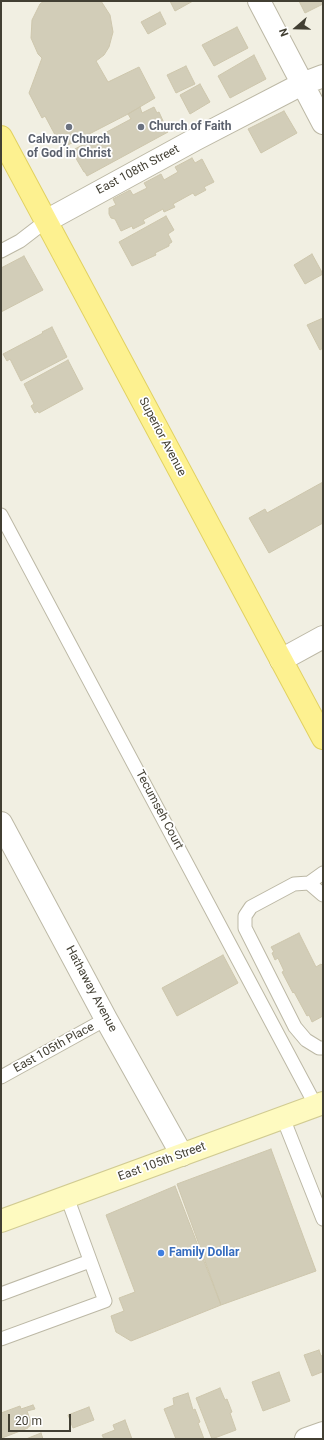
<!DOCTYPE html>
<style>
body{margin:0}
#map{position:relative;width:324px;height:1440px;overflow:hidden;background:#f1efe2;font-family:Roboto,sans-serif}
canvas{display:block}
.frame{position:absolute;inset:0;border:2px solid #423f33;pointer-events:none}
.north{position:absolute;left:276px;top:8px;width:40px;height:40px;-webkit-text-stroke:3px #fff;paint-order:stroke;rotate:250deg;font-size:11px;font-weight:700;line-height:16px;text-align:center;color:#423f33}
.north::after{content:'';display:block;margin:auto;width:14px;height:18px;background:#423f33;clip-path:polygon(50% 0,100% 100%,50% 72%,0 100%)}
.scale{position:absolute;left:8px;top:1414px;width:63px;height:18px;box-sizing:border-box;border:2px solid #423f33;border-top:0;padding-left:5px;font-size:12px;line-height:14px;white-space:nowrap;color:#423f33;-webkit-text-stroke:3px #fff;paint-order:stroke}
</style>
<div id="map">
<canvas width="324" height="1440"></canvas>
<div class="frame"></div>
<div class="north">N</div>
<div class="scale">20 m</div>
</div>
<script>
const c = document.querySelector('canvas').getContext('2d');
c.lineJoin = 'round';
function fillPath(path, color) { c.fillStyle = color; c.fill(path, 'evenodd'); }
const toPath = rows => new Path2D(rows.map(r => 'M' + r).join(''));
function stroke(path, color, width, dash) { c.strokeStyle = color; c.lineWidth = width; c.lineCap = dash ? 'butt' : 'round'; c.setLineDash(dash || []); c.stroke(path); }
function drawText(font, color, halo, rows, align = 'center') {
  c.font = font + ' Roboto,sans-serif'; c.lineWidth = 3.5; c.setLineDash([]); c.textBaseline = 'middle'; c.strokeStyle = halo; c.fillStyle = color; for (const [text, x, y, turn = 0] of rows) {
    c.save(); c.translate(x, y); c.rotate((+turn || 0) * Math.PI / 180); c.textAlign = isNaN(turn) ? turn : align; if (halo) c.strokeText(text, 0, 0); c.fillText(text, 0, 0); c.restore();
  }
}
const building = toPath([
 [44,1,101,1,110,15,113,32,109,47,104,55,96,61,108,82,139,67,155,98,128,114,62,148,45,116,42,118,29,93,42,58,38,54,31,38,32,20,40,4,44,1],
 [170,1,193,1,175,11,170,1],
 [299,1,323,1,323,4,305,13,299,1],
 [160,12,166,24,148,34,141,22,160,12],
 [237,27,248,48,214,66,202,45,237,27],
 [254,55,266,79,230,98,218,76,254,55],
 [186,66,195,84,176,93,167,75,186,66],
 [200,84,210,102,190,114,180,95,200,84],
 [140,107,142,113,154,107,157,113,159,112,168,132,87,176,85,172,84,172,74,155,75,154,73,150,131,119,128,114,140,107],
 [284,111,297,133,261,153,248,129,284,111],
 [192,158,195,163,202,159,214,182,204,187,206,190,195,196,193,193,173,204,175,207,164,212,163,209,143,220,145,223,133,229,132,226,121,231,115,219,111,218,109,214,109,208,116,205,113,199,130,190,133,195,147,188,144,183,161,174,164,180,178,172,175,167,192,158],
 [166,216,174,230,168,234,172,242,169,244,169,246,155,253,156,255,132,266,119,242,166,216],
 [312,254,323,274,305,284,294,265,312,254],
 [24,256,43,290,1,312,1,268,24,256],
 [323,318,323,348,320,350,307,325,323,318],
 [52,327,67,357,21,381,10,359,7,361,3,354,43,333,42,332,52,327],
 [68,360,83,389,39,413,38,411,35,413,31,406,34,404,24,384,68,360],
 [323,482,323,523,269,553,249,518,265,509,267,513,323,482],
 [299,933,316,967,321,964,323,966,323,1016,312,1022,309,1015,307,1016,294,992,293,993,282,972,284,971,278,958,275,960,272,953,274,952,271,947,299,933],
 [223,955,238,983,177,1016,162,988,223,955],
 [271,1149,316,1271,221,1305,177,1184,271,1149],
 [175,1186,221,1305,131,1341,116,1332,111,1316,124,1311,119,1298,135,1292,106,1215,175,1186],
 [319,1350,321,1356,323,1355,323,1374,322,1372,312,1376,304,1355,319,1350],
 [279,1372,290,1401,263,1411,252,1382,279,1372],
 [220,1388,225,1400,227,1399,232,1412,230,1413,236,1430,212,1439,196,1398,220,1388],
 [188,1393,193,1410,195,1409,200,1422,198,1423,204,1439,176,1439,164,1409,174,1405,173,1398,188,1393],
 [33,1405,35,1409,27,1411,32,1425,28,1427,28,1428,2,1438,1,1413,20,1406,21,1409,33,1405],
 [89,1407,94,1420,73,1428,68,1415,89,1407],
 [125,1420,132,1439,104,1439,102,1435,115,1430,113,1425,125,1420],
 [41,1433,43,1439,26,1439,41,1433]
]);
fillPath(building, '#d2cdb8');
stroke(building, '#cdc6ac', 1);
const lane = toPath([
 [1,251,20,241,46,221],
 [1,515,316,1106],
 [309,883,323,873],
 [323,895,309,883,294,884,251,907,245,916,245,928,295,1027,306,1040,319,1048,323,1048],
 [1,1077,106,1019],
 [283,1118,323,1219],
 [1,1294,90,1261],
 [1,1339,105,1301,67,1197]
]);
const street = toPath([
 [259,1,323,123],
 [46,221,196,139,302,84,323,76],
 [281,660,323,637],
 [1,823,106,1019,182,1155],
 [306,1439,323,1433]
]);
const secondary = toPath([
 [1,1221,323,1103]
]);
const primary = toPath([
 [1,137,323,738]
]);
stroke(lane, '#bcb8a5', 15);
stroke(street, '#bcb8a5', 24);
stroke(secondary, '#d1cb92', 24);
stroke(primary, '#e1d160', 24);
stroke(lane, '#fff', 13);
stroke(street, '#fff', 22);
stroke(secondary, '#fefac0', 22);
stroke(primary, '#fdf190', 22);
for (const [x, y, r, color] of [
 [69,127,4,"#6b7280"],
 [141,127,4,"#6b7280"],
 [161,1253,4,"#3f7fe0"]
]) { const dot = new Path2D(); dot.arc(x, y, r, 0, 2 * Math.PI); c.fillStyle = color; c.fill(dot); stroke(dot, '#fff', 1.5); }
drawText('bold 12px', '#5b616d', '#fff', [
 ["Church of Faith",149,127],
 ["Calvary Church",69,140,"center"],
 ["of God in Christ",69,154,"center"]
], 'left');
drawText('12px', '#423f33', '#fff', [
 ["East 108th Street",138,170,-28],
 ["Superior Avenue",162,437,62],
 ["Tecumseh Court",159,810,62],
 ["Hathaway Avenue",91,989,62],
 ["East 105th Place",54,1048,-29],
 ["East 105th Street",162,1162,-20]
]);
drawText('bold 12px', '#366cbe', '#fff', [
 ["Family Dollar",169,1253]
], 'left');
</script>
